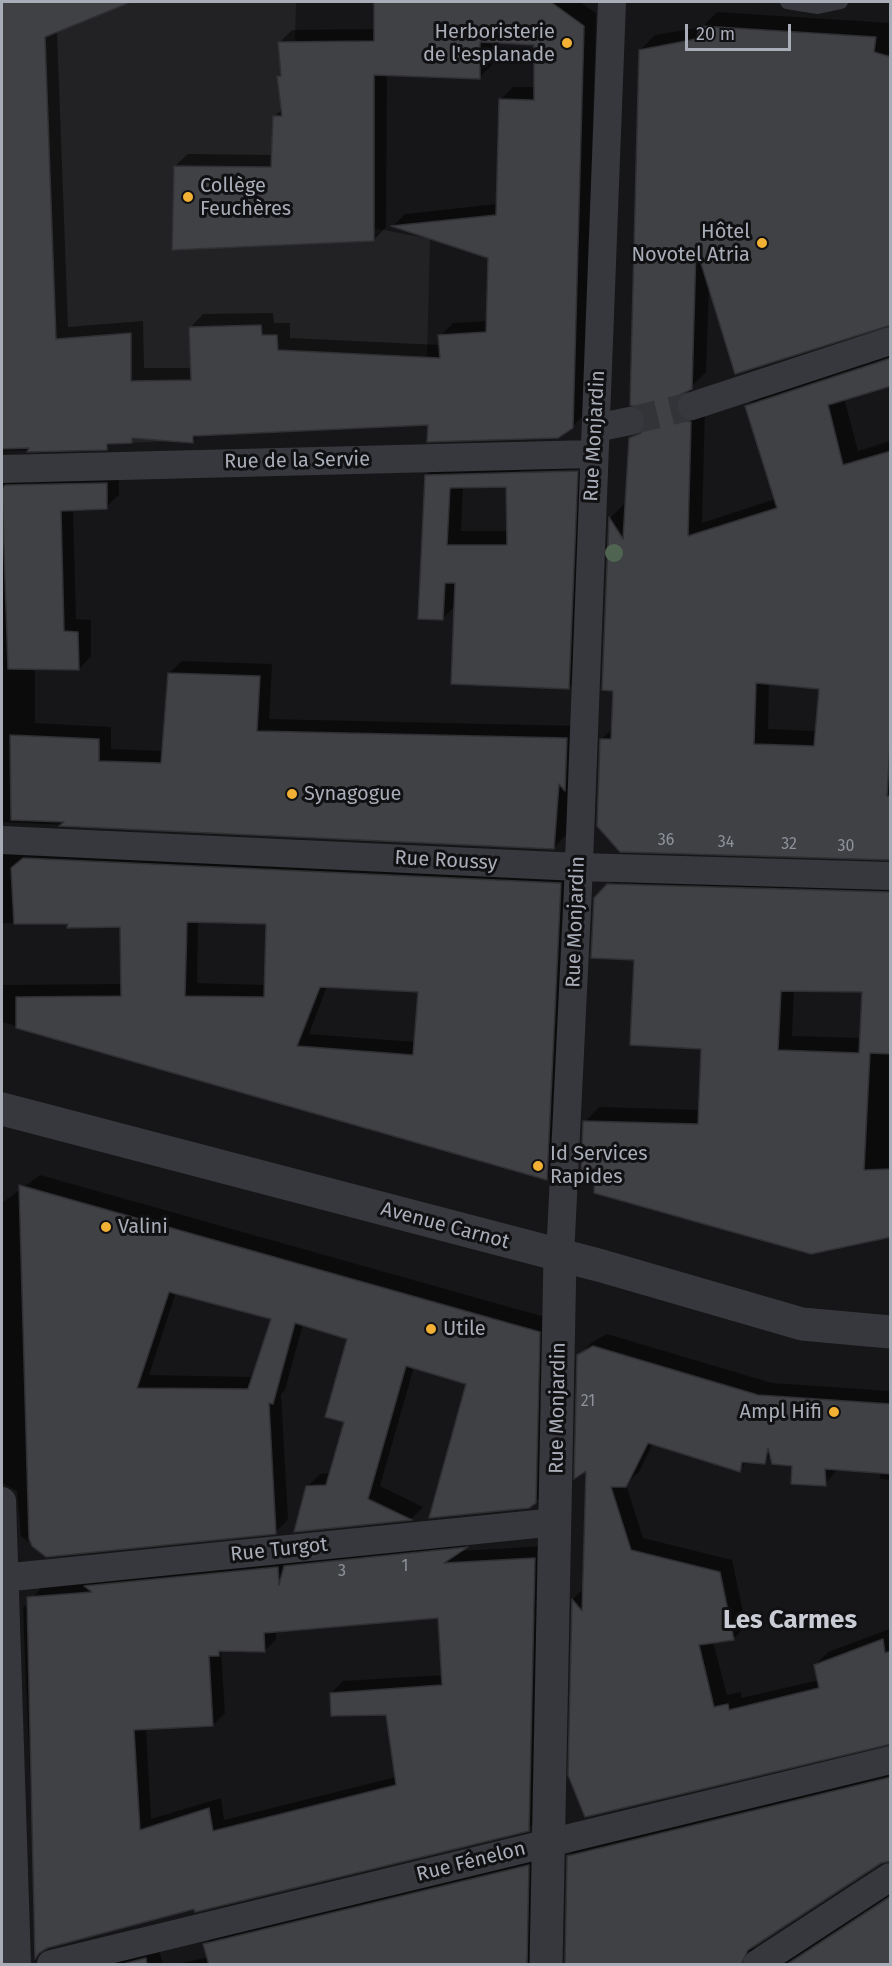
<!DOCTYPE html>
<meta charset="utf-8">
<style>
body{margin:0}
#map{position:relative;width:892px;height:1966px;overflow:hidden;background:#161618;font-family:"Fira Sans",sans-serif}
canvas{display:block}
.frame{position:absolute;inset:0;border:3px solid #a8adb8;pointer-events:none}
.scale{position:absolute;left:685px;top:24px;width:106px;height:27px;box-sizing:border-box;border:3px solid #a8adb8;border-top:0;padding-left:8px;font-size:18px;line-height:21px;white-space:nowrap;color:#a8adb8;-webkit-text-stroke:4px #111113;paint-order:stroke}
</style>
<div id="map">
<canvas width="892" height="1966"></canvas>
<div class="frame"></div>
<div class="scale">20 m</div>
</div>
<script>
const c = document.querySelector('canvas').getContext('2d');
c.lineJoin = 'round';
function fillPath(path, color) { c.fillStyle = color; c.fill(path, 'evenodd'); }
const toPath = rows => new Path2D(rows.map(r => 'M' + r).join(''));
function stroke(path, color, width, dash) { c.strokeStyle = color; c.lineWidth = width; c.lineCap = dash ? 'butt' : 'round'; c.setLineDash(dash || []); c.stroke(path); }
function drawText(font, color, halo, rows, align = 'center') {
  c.font = font + ' "Fira Sans",sans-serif'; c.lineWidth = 6; c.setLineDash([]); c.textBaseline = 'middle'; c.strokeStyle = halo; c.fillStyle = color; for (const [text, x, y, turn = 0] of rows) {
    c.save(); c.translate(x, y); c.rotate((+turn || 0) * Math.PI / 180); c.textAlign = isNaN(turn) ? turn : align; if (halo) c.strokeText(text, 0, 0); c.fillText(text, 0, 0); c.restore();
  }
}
fillPath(toPath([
 [2,2,296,2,295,41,374,41,374,228,430,239,427,361,434,425,193,435,193,443,171,441,2,449]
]), '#222225');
fillPath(toPath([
 [2,2,133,2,57,31,68,327,143,321,144,368,192,368,191,327,203,314,273,313,274,323,290,323,290,338,440,345,440,336,453,323,488,321,490,257,394,225,405,214,497,204,500,100,513,87,536,87,536,44,492,42,492,65,479,78,387,74,386,227,374,240,175,166,188,154,273,155,274,117,282,109,278,76,283,72,279,43,292,30,376,29,375,2,580,2,596,13,585,414,572,427,430,424,200,434,192,442,136,437,131,442,112,443,106,448,2,451],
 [717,12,890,23,890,325,709,285,706,372,690,388,695,403,705,407,702,523,775,499,747,406,762,392,890,349,890,384,844,398,858,451,890,441,890,858,602,739,613,728,614,689,604,689,610,518,624,504,627,507,630,439,648,418,640,50,655,35,702,27],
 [769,683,821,688,817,731,768,729],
 [591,457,583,673,569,687,456,605,442,619,426,475,441,461],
 [585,469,585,472,520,474,520,471],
 [463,486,507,486,508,531,461,531],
 [2,466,119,471,119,495,106,507,73,509,76,619,91,620,91,656,79,669,35,668,35,723,111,727,111,749,164,751,169,673,182,661,272,664,269,719,579,726,566,835,553,848,2,822],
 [2,836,573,871,559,1166,547,1179,2,1022,2,985,122,984,122,925,2,923],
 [198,921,268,923,266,985,197,983],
 [327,986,420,990,415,1042,309,1034],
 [623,870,890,878,890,891,611,883],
 [890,894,890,1236,596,1166,585,1122,599,1107,700,1110,703,1047],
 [794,989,863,991,861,1038,792,1036],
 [40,1175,552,1319,549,1489,535,1502,468,1383,414,1367,380,1486,423,1507,411,1519,296,1530,307,1487,320,1474,331,1473,346,1421,348,1338,303,1324,285,1390,281,1394,288,1520,275,1532,46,1555,21,1536,17,1491,2,1483,2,1203],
 [176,1292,273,1318,254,1377,149,1375],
 [607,1334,772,1383,890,1391,890,1480,880,1479,880,1472,838,1469,825,1484,794,1465,772,1455,764,1462,748,1461,739,1470,653,1443,639,1472,626,1484,643,1538,732,1560,746,1626,733,1639,713,1642,727,1695,741,1692,741,1698,819,1680,815,1665,828,1652,890,1629,890,1743,570,1775,573,1599,584,1588,588,1469,578,1356,591,1343],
 [477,1537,459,1551,547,1546,540,1817,528,1829,195,1907,37,1949,23,1608,43,1586],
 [440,1616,443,1675,343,1681,331,1693,387,1714,396,1777,224,1820,221,1798,151,1819,146,1728,213,1725,225,1713,221,1652,223,1649,265,1651,276,1639,276,1631],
 [890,1768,890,1861,880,1862,754,1944,755,1960,761,1964,566,1964,568,1856,581,1843],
 [541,1853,546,1964,178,1964,209,1957,205,1944,218,1932],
 [890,1893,890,1964,782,1964],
 [158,1946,163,1964,77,1964]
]), '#0007');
const building = toPath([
 [2,2,131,2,45,37,56,339,131,333,131,381,191,380,189,327,261,325,262,335,277,335,278,350,440,358,438,335,486,332,488,258,391,226,496,215,499,99,534,100,534,45,480,42,480,79,374,75,374,241,172,250,174,166,271,167,273,116,282,116,277,76,281,76,278,42,374,41,374,2,551,2,584,26,573,428,558,438,427,442,428,425,193,436,193,443,132,438,132,443,107,444,107,450,27,452,29,448,2,449,2,2],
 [701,26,876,37,874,52,891,57,891,325,735,374,696,247,692,389,680,395,676,403,681,418,691,422,688,536,777,508,745,406,891,358,891,386,828,405,843,465,891,451,891,727,887,796,891,796,891,860,620,852,597,826,600,739,611,739,613,691,602,690,609,517,623,539,629,438,641,433,646,418,642,410,630,405,639,50,696,39,701,26],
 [756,683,819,689,814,746,754,744,756,683],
 [578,471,569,689,451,684,455,583,445,583,443,620,418,619,425,475,578,471],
 [506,487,507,545,447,545,450,488,506,487],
 [107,483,107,509,61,511,64,631,78,632,79,670,8,669,2,489,5,485,107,483],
 [168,673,260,676,257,731,567,738,565,791,559,784,554,849,59,826,64,822,11,820,10,735,99,739,99,761,161,763,168,673],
 [23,858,561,883,547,1180,16,1028,16,997,121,996,120,927,67,928,68,924,14,924,11,868,23,858],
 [187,922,266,924,264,997,185,996,187,922],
 [320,987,418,992,413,1055,297,1046,320,987],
 [607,884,891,892,891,1054,870,1053,864,1170,891,1169,891,1237,811,1254,594,1193,595,1168,581,1172,583,1121,698,1124,701,1049,630,1045,634,960,591,958,594,898,607,884],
 [781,991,862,992,859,1053,778,1050,781,991],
 [19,1185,540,1332,536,1503,529,1508,429,1518,466,1384,406,1366,368,1499,412,1520,294,1532,306,1486,326,1485,344,1422,325,1417,347,1339,295,1323,273,1404,269,1403,276,1534,46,1557,32,1546,29,1539,19,1185],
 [169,1292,271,1319,248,1389,137,1388,169,1292],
 [593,1346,758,1395,891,1404,891,1474,825,1469,826,1486,791,1484,792,1466,772,1464,768,1448,765,1464,742,1462,740,1472,648,1443,626,1487,611,1487,631,1550,720,1572,734,1640,699,1645,714,1707,728,1704,729,1710,819,1688,814,1665,883,1639,885,1653,891,1651,891,1744,585,1817,568,1775,572,1599,582,1611,586,1471,574,1479,577,1355,593,1346],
 [468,1547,444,1563,535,1558,529,1831,195,1912,194,1909,47,1948,39,1953,35,1959,27,1597,92,1592,84,1586,278,1567,279,1585,284,1566,468,1547],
 [438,1618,442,1685,330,1693,331,1716,386,1715,396,1785,213,1831,209,1808,140,1830,134,1730,213,1726,209,1656,219,1656,219,1651,265,1652,264,1633,438,1618],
 [891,1777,891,1861,881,1863,748,1950,741,1965,565,1965,567,1856,891,1777],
 [529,1865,527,1965,209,1965,203,1944,529,1865],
 [891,1896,891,1965,786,1965,891,1896],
 [146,1958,147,1965,119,1965,146,1958]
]);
fillPath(building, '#404145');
stroke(building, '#303034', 1.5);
stroke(toPath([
 [630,421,692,406]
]), '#333438', 28, [28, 14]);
stroke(toPath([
 [787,2,818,7,841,2]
]), '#37383d', 14);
stroke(toPath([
 [692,406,890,341],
 [596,428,630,421],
 [2,469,593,454],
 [2,840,579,867,890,876],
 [560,1257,578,888,612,2],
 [2,1501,17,1964],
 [2,1578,556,1522],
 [51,1964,890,1760],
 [757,1964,890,1877]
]), '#37383d', 28);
stroke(toPath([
 [2,1109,602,1266,802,1324,890,1332],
 [546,1964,560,1257]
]), '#37383d', 33);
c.fillStyle = '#506452';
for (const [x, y] of [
 [614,553]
]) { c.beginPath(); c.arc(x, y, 9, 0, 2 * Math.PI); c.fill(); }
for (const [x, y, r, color] of [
 [567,43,6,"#f2b134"],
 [188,197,6,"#f2b134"],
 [762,243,6,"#f2b134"],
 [292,794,6,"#f2b134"],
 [538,1166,6,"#f2b134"],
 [106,1227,6,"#f2b134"],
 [431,1329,6,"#f2b134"],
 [834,1412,6,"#f2b134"]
]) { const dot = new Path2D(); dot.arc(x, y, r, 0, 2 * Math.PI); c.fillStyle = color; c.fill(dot); stroke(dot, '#111113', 2); }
drawText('16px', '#8e929b', null, [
 ["36",666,841],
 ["34",726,843],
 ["32",789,845],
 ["30",846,847],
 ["21",588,1402],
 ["1",405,1567],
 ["3",342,1572]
]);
drawText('20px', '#a8adb8', '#111113', [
 ["Herboristerie",555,32,"right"],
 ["de l'esplanade",555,55,"right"],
 ["Collège",200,186],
 ["Feuchères",200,209],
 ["Hôtel",750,232,"right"],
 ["Novotel Atria",750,255,"right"],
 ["Synagogue",304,794],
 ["Id Services",550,1154],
 ["Rapides",550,1177],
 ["Valini",118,1227],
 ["Utile",443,1329],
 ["Ampl Hifi",822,1412,"right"]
], 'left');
drawText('20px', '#a8adb8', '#111113', [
 ["Rue Monjardin",595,436,-87],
 ["Rue de la Servie",297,461,-1],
 ["Rue Roussy",446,861,3],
 ["Rue Monjardin",576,922,-88],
 ["Avenue Carnot",445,1226,15],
 ["Rue Monjardin",558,1408,-89],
 ["Rue Turgot",279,1550,-6],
 ["Rue Fénelon",471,1862,-14]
]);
drawText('bold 26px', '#c9ccd4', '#111113', [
 ["Les Carmes",790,1621]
]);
</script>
